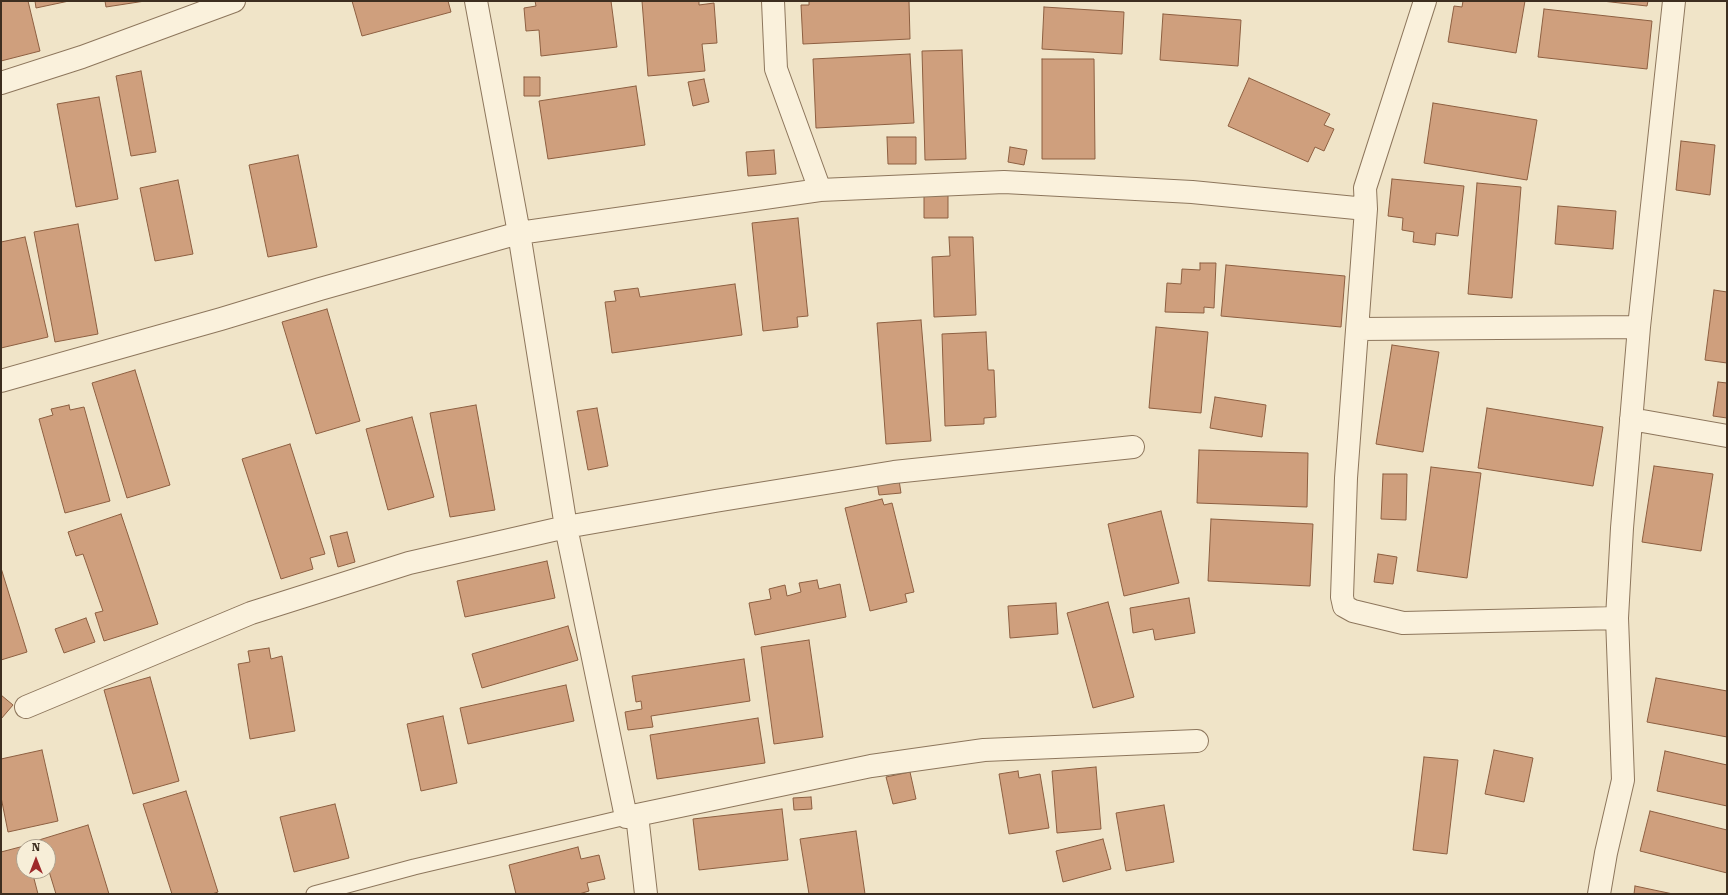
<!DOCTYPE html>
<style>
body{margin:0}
#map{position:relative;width:1728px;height:895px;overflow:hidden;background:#f0e4c8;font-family:"Roboto Serif",serif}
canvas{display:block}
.frame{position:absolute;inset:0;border:2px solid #3d2e20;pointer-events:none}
.north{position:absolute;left:16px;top:839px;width:40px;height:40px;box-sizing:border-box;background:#f7eed8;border:1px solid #ada18e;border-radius:50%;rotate:0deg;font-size:11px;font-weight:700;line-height:16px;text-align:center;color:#3d2e20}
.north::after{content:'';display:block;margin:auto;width:14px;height:18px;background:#9e2a2b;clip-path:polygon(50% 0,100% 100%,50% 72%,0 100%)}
</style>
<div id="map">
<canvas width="1728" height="895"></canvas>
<div class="frame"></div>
<div class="north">N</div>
</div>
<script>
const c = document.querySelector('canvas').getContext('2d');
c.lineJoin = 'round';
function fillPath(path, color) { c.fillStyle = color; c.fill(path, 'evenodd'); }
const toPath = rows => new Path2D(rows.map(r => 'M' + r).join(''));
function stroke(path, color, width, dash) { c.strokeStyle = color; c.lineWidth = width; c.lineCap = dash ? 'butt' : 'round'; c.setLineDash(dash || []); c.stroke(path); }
const building = toPath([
 [1,1,28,1,40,51,1,61,1,1],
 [35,1,69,1,36,8,35,1],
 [105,1,145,1,106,7,105,1],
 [352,1,448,1,451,12,362,36,352,1],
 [535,1,611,1,617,47,541,56,539,30,526,31,524,8,536,6,535,1],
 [642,1,699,1,699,5,714,3,717,43,702,44,705,71,648,76,642,1],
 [809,1,909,1,910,39,803,44,801,5,809,5,809,1],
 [1463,1,1525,1,1516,53,1448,42,1454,6,1462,7,1463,1],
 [1602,1,1648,1,1647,6,1602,1],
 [1044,7,1124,12,1122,54,1042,49,1044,7],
 [1544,9,1652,21,1647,69,1538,57,1544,9],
 [1163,14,1241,20,1238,66,1160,60,1163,14],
 [962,50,966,159,925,160,922,51,962,50],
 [910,54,914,123,816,128,813,59,910,54],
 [1042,59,1094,59,1095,159,1042,159,1042,59],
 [141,71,156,152,131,156,116,76,141,71],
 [524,77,540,77,540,96,524,96,524,77],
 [1249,78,1330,114,1324,125,1334,129,1324,151,1315,147,1308,162,1228,126,1249,78],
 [704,79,709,102,693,106,688,82,704,79],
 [636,86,645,145,548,159,539,101,636,86],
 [99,97,118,199,76,207,57,104,99,97],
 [1433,103,1537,120,1527,180,1424,163,1433,103],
 [887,137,916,137,916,164,888,164,887,137],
 [1681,141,1715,145,1710,195,1676,190,1681,141],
 [1010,147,1027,150,1024,165,1008,162,1010,147],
 [774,150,776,174,748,176,746,152,774,150],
 [298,155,317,247,268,257,249,165,298,155],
 [1392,179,1464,186,1458,236,1436,233,1435,245,1413,242,1414,232,1402,230,1403,218,1388,216,1392,179],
 [178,180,193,254,155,261,140,188,178,180],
 [1477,183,1521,187,1512,298,1468,294,1477,183],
 [924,192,948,192,948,218,924,218,924,192],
 [1558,206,1616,211,1613,249,1555,244,1558,206],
 [798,218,808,316,797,317,798,327,763,331,752,223,798,218],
 [78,224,98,334,55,342,34,232,78,224],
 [25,237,48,337,1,348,1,242,25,237],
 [949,237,973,237,976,315,934,317,932,257,950,256,949,237],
 [1200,263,1216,263,1214,308,1204,307,1204,313,1165,312,1167,283,1181,284,1182,269,1200,270,1200,263],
 [1226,265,1345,276,1341,327,1221,316,1226,265],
 [735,284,742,335,612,353,605,302,616,301,614,291,638,288,640,297,735,284],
 [1714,290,1727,292,1727,363,1705,360,1714,290],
 [327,309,360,421,316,434,282,322,327,309],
 [921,320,931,441,886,444,877,323,921,320],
 [1156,327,1208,332,1201,413,1149,408,1156,327],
 [986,332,988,370,994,370,996,417,984,418,984,424,945,426,942,334,986,332],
 [1392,345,1439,352,1423,452,1376,444,1392,345],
 [135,370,170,485,127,498,92,383,135,370],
 [1718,382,1727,383,1727,418,1713,416,1718,382],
 [1215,397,1266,405,1262,437,1210,428,1215,397],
 [69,405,70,410,84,407,110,501,65,513,39,419,53,415,51,409,69,405],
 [476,405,495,510,450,517,430,413,476,405],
 [597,408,608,466,588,470,577,411,597,408],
 [1487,408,1603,427,1593,486,1478,468,1487,408],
 [412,417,434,497,388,510,366,429,412,417],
 [290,444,325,554,310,558,313,569,281,579,242,459,290,444],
 [1199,450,1308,453,1307,507,1197,503,1199,450],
 [1654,466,1713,474,1701,551,1642,542,1654,466],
 [1431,467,1481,473,1467,578,1417,571,1431,467],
 [1383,474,1407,474,1406,520,1381,519,1383,474],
 [899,480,901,493,879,495,877,482,899,480],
 [882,499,884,505,892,503,914,592,905,594,907,602,870,611,845,508,882,499],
 [1161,511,1179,583,1124,596,1108,524,1161,511],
 [121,514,158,624,104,641,95,613,103,611,83,554,76,556,68,532,121,514],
 [1211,519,1313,524,1310,586,1208,581,1211,519],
 [347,532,355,562,338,567,330,536,347,532],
 [1378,554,1397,557,1393,584,1374,582,1378,554],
 [547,561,555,598,465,617,457,581,547,561],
 [1,568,27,652,1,660,1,568],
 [817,580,819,589,840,584,846,617,755,635,749,603,771,599,769,589,785,585,787,596,801,592,799,583,817,580],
 [1189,598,1195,633,1155,640,1153,629,1133,633,1130,608,1189,598],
 [1108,602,1134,697,1093,708,1067,613,1108,602],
 [1056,603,1058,634,1010,638,1008,606,1056,603],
 [86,618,95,642,64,653,55,629,86,618],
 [568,626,578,660,482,688,472,654,568,626],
 [809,640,823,737,774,744,761,647,809,640],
 [269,648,271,659,282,656,295,731,250,739,238,664,250,662,248,651,269,648],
 [744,659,750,701,651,716,653,727,628,730,625,712,642,709,641,701,636,702,632,676,744,659],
 [150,677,179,781,133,794,104,690,150,677],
 [1656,678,1727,691,1727,737,1647,722,1656,678],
 [566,685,574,721,468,744,460,708,566,685],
 [1,695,13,705,1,719,1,695],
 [443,716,457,783,421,791,407,724,443,716],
 [758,718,765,763,657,779,650,735,758,718],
 [42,750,58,821,8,832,1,797,1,759,42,750],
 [1494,750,1533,758,1524,802,1485,794,1494,750],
 [1665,751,1727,765,1727,806,1657,791,1665,751],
 [1424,757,1458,760,1447,854,1413,850,1424,757],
 [1096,767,1101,829,1057,833,1052,771,1096,767],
 [1018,771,1019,778,1040,774,1049,828,1009,834,999,774,1018,771],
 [910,772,916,799,893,804,886,777,910,772],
 [186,791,218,892,212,894,172,894,143,804,186,791],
 [811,797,812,809,794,810,793,798,811,797],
 [335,804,349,858,294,872,280,817,335,804],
 [1164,805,1174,862,1126,871,1116,813,1164,805],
 [782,809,788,860,699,870,693,819,782,809],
 [1650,811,1727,830,1727,873,1640,851,1650,811],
 [88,825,109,894,56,894,48,868,48,847,42,847,39,840,88,825],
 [856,831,865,894,809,894,800,839,856,831],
 [1103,839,1111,869,1063,882,1056,851,1103,839],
 [24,846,24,871,32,871,38,894,1,894,1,852,24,846],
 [578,847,581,859,599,855,605,879,587,883,589,891,579,894,516,894,509,865,578,847],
 [1635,886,1673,894,1634,894,1635,886]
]);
fillPath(building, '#cf9f7d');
stroke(building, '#8d5f41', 1);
const lane = toPath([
 [314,894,414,867,626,817]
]);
const street = toPath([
 [476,1,519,233,566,527,626,817,637,815,646,894],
 [773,1,776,69,820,190],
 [1425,1,1365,188,1366,209,1346,478,1342,597,1344,606,1353,611,1403,623,1617,618],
 [1,83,82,57,234,1],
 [1358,329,1639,327],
 [1,381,221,319,320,289,519,233,820,190,1004,182,1192,192,1366,209],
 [1631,419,1727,436],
 [26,707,251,613,409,563,566,527,715,501,894,472,1133,447],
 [637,815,871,766,984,750,1197,741],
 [1599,894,1606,853,1623,780,1617,618,1622,528,1639,327,1674,1]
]);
stroke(lane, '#8d765c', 17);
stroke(street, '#8d765c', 24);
stroke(lane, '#faf1dc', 15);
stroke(street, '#faf1dc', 22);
</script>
